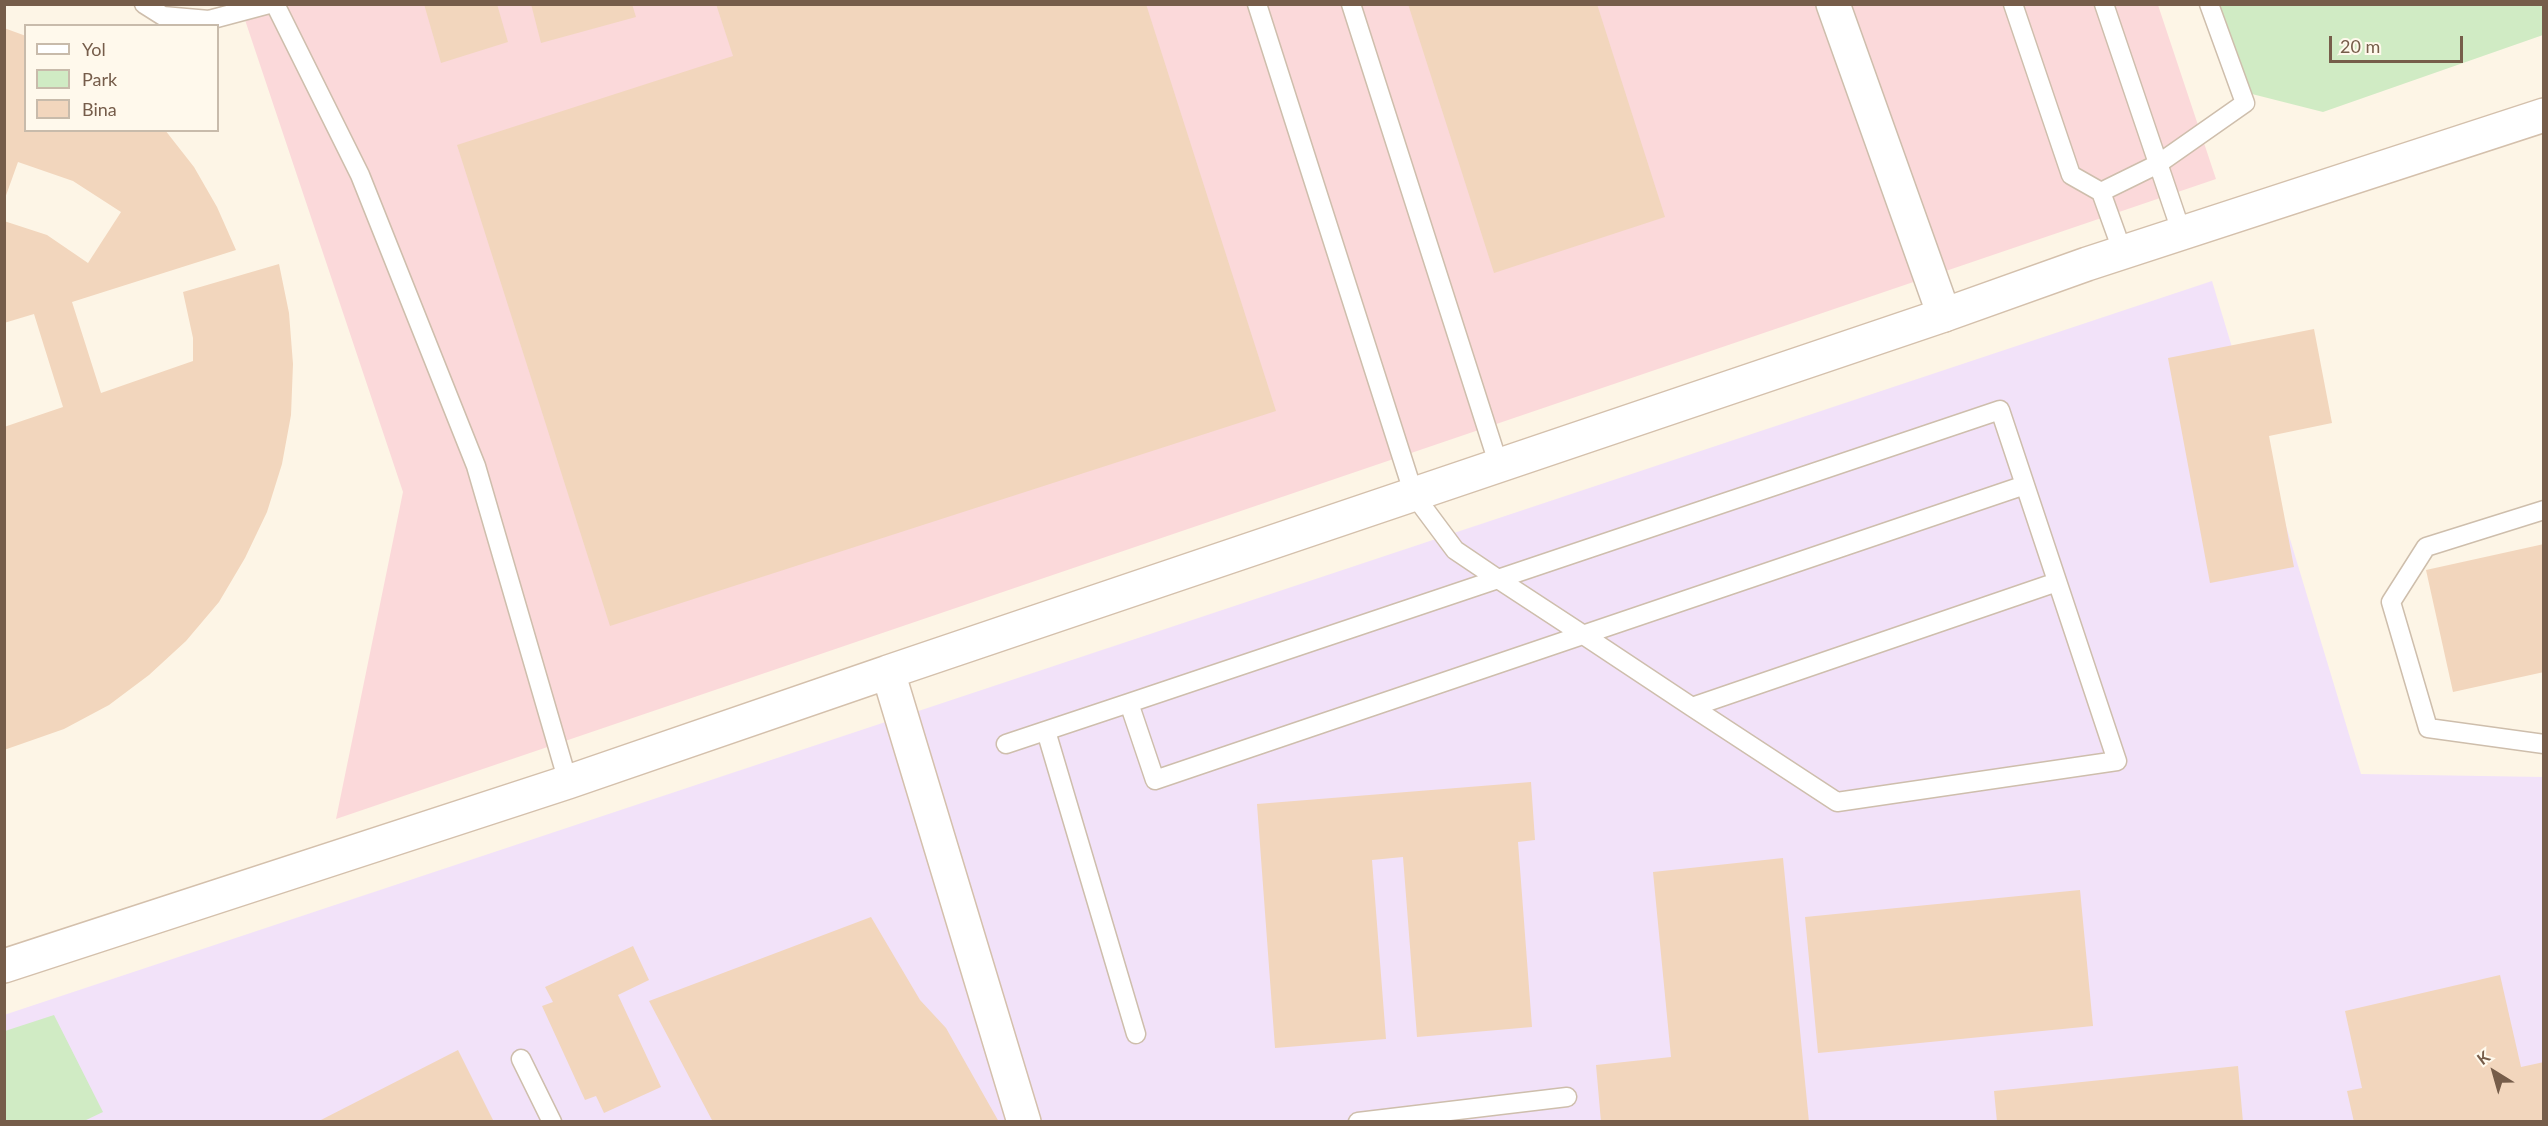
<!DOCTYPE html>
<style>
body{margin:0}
#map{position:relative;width:2548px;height:1126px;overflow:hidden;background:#fdf5e6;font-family:Lato,sans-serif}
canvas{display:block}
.frame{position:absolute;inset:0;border:6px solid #765d4a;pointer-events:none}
.legend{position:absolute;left:24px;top:24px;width:195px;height:108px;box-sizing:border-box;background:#fff9ec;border:2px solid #c8bbab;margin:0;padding:8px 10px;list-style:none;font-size:18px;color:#765d4a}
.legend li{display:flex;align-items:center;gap:12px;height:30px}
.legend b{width:30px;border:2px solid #c8bbab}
.north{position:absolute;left:2464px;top:1042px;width:60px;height:60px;-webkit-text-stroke:4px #fff9ec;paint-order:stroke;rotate:323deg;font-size:16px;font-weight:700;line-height:24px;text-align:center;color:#765d4a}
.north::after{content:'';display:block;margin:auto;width:21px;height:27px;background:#765d4a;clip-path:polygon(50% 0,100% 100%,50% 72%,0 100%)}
.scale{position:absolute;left:2329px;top:36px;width:134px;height:27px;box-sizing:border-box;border:3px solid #765d4a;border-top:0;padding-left:8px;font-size:18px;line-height:21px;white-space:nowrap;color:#765d4a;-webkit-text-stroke:4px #fff9ec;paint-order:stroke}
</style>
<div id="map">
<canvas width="2548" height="1126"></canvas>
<div class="frame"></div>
<ul class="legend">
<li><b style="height:8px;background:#fff"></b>Yol</li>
<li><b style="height:16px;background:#d0ebc4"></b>Park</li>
<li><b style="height:16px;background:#f2d6bd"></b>Bina</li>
</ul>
<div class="north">K</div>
<div class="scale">20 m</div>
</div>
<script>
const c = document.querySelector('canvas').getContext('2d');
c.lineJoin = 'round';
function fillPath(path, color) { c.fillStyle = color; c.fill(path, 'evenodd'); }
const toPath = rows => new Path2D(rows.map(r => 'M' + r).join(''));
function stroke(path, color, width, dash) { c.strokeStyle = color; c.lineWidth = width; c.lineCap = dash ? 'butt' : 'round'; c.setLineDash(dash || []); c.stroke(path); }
fillPath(toPath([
 [2212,281,2361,774,2543,777,2543,1121,5,1122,4,1015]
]), '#f2e2f9');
fillPath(toPath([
 [240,5,2158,5,2216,179,336,819,403,492]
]), '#fbd9da');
fillPath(toPath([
 [2218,5,2543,5,2543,35,2323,112,2248,93],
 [54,1015,103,1112,84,1121,5,1121,5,1031]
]), '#d0ebc4');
fillPath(toPath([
 [424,4,497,4,508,42,441,63],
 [531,4,632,4,636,17,541,43],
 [716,4,1146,4,1276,411,610,626,457,145,733,56],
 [1408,4,1597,4,1665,217,1494,273],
 [4,28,26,36,26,130,165,130,194,167,217,207,236,250,72,302,101,393,193,361,193,338,183,292,279,264,289,313,293,364,291,415,282,464,267,512,245,558,219,602,186,641,149,675,109,705,64,729,4,750,4,427,63,407,34,314,4,323,4,221,47,235,88,263,121,212,73,181,18,162,4,201],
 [2314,329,2332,423,2269,436,2294,567,2210,583,2168,358],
 [2544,544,2544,672,2453,692,2426,570],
 [1531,782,1535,840,1518,842,1532,1027,1417,1037,1403,857,1372,860,1386,1039,1275,1048,1257,804],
 [1783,858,1809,1122,1601,1122,1596,1065,1671,1057,1653,872],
 [2080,890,2093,1026,1818,1053,1805,917],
 [871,917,920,1000,946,1028,999,1122,713,1122,649,1001],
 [633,946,649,980,618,995,661,1087,604,1113,596,1096,585,1100,542,1006,553,1002,545,987],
 [2500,975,2521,1067,2544,1062,2544,1122,2354,1122,2347,1091,2362,1088,2345,1011],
 [458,1050,494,1122,317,1122],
 [2238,1066,2243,1122,1997,1122,1994,1091]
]), '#f2d6bd');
const lane = toPath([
 [144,4,163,16,209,20,269,4],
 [275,4,360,175,476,466,568,782],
 [1351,4,1499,466],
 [2013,4,2071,175,2101,192,2123,253],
 [2104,4,2182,234],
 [2101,192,2158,164,2245,103,2209,4],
 [2544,510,2426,547,2391,602,2428,728,2544,744],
 [1129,703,1155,780,2025,485],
 [1692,707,2057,582],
 [1046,731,1136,1034],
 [1006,744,1129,703,1498,579,2000,410,2117,761,1837,802,1692,707,1582,634,1498,579,1455,550,1414,495,1257,4],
 [521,1059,552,1122],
 [1358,1122,1567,1097]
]);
const street = toPath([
 [1833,4,1944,315]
]);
const secondary = toPath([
 [888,672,1944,315,2087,264,2544,115],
 [4,966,568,782,888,672,1024,1122]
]);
stroke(lane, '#cebeac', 21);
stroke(street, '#cebeac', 36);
stroke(secondary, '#d4c0ac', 36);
stroke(lane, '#fff', 18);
stroke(street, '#fff', 33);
stroke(secondary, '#fff', 33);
</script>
